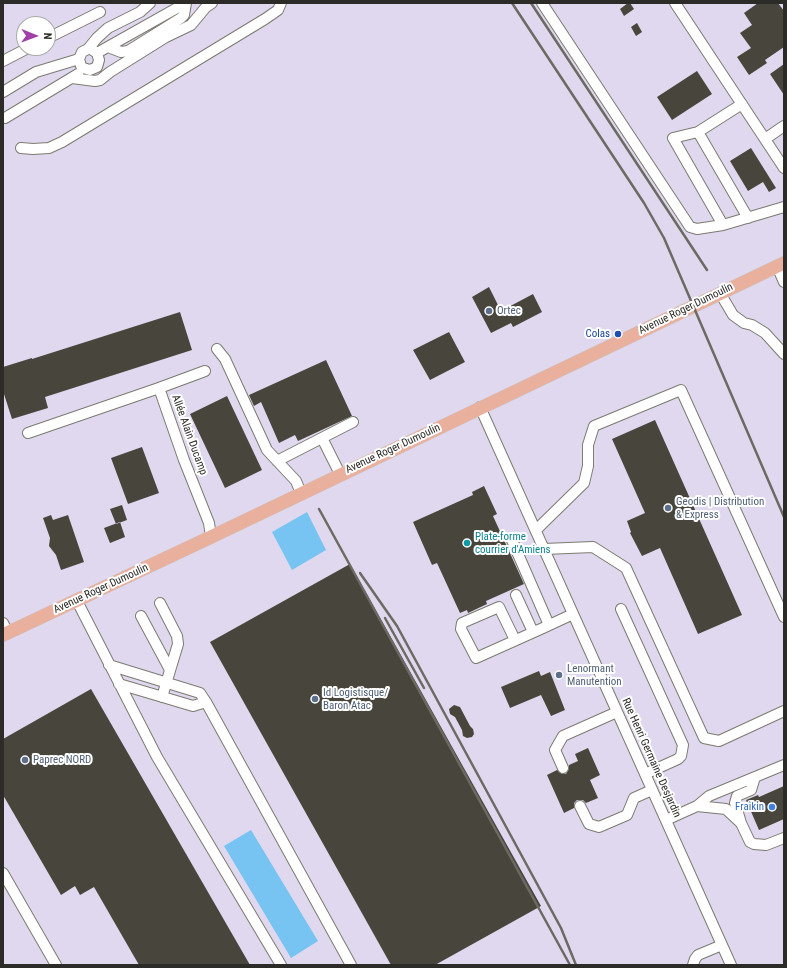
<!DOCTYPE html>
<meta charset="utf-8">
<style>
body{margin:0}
#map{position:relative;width:787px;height:968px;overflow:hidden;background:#e9e7db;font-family:"Roboto Condensed",sans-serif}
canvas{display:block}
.frame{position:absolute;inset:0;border:4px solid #2c2b27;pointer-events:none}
.north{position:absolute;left:16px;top:16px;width:40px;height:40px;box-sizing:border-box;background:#fff;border:1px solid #abaaa9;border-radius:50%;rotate:91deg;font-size:11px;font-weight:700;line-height:16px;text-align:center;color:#2c2b27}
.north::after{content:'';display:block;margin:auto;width:14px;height:18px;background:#a040a7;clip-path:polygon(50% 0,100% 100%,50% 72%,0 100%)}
</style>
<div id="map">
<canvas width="787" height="968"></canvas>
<div class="frame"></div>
<div class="north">N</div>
</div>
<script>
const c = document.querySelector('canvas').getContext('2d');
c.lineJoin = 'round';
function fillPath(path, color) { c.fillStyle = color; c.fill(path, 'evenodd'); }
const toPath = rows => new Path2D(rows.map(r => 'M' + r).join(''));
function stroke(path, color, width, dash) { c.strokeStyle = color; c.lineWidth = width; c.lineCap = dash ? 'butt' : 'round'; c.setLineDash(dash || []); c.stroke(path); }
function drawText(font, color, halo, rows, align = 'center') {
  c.font = font + ' "Roboto Condensed",sans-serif'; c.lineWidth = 4; c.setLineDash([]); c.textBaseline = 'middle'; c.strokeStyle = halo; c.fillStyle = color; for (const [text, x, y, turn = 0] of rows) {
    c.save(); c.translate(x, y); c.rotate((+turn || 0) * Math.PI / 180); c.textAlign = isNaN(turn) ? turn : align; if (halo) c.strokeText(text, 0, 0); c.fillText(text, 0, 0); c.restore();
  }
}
fillPath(toPath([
 [3,3,784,3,784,965,3,965],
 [24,24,48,24,48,48,24,48]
]), '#e0d8ee');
fillPath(toPath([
 [307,512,326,550,292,570,272,532],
 [251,830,318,941,291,958,224,846]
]), '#77c4f2');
fillPath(toPath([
 [628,3,630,3,634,9,624,16,620,9],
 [758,3,778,3,784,11,784,47,765,60,767,63,749,75,737,57,751,48,740,33,752,25,744,13],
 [637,23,642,32,636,36,631,27],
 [784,64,784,95,770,74],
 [697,71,712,94,672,120,657,97],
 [751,148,776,188,769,192,763,182,748,191,730,161],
 [489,287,501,311,533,294,542,312,513,327,511,323,491,333,472,297],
 [180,312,192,350,45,397,48,408,12,419,3,391,3,367,32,358,32,359],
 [449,332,465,362,430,380,413,350],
 [326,360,352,416,298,441,295,435,279,443,261,402,254,406,249,395],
 [227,396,262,470,225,488,190,414],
 [655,420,742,615,698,634,660,548,642,556,630,533,631,532,627,521,645,513,612,439],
 [142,447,159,493,128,504,111,458],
 [484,486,497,514,493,516,524,584,486,601,487,604,468,613,467,610,460,613,437,563,432,565,413,522,473,495,472,492],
 [122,505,127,520,116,524,110,509],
 [51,515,53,520,68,515,84,562,61,570,56,555,49,546,50,538,43,518],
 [120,522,125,537,110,543,104,528],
 [350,564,541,906,435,965,391,965,210,642],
 [539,671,541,676,550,672,565,710,551,716,541,695,510,708,501,687],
 [91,689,250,965,139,965,94,887,80,895,75,886,61,895,3,795,3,739],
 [454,705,460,707,470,726,473,729,474,734,472,737,467,738,463,736,462,730,455,717,450,714,449,709],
 [588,748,600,775,590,780,598,798,586,803,583,800,577,800,574,803,574,808,564,813,547,775,557,770,562,774,566,774,569,769,569,765,578,761,575,754],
 [784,786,784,819,759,830,746,800,758,795,759,797]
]), '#48463c');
const minor = toPath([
 [542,3,690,227,697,229,723,225],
 [675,3,784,168],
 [48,38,100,12],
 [108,47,121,52,128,51,181,18,184,15,186,3],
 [88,49,91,49,97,53,99,60,97,67,90,70,83,68,81,66,79,59,82,52,88,49,97,38,108,28,140,12,150,3],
 [97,53,186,3],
 [3,61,28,48],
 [72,78,95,81,100,80,110,72,166,37,191,25,206,7,212,3],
 [3,92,36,72,79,59],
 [742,104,698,132,673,138,723,225,784,207],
 [5,118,78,74],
 [698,132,748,218],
 [765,139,784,126],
 [21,148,33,149,49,148,62,142,265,19,278,10,281,3],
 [777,266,784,282],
 [720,293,733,315,744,323,752,325,765,333,784,354],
 [217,349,225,359,267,450,296,481,301,493],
 [205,371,159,388,184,460,209,523,211,537],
 [480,407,731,965],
 [28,433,159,388],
 [322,438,340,474],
 [277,461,353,422],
 [536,530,584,483,588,466,588,445,594,426,681,390,784,617],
 [511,538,549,625],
 [544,549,593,547,626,568,704,738,719,741,784,711],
 [516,595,533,632],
 [77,601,157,757,281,965],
 [160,603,177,636,178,644,162,697],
 [621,609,683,745,681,756,678,759,645,774],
 [141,616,170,670],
 [3,623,8,633],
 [515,640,499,607,462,623,461,629,476,658,543,628,573,614],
 [109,665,200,693,206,702,193,706,119,684],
 [206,702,351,965],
 [563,768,555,750,563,736,617,712],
 [580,806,589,824,599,827,627,815,634,798,652,790],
 [697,806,726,809,741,823,750,842,754,844,766,845,784,838],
 [666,820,697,806,709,796,784,765],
 [741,823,735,803,737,796,751,790,755,777],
 [3,873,56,965],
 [693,965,695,959,698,955,722,945]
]);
const major = toPath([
 [3,635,211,537,784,263]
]);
stroke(minor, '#7d7a70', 12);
stroke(major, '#c8c8c7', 14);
stroke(minor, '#fff', 10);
stroke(major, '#e9b09e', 13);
stroke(toPath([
 [512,3,644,203,664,238,784,517],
 [531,3,707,270],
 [319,509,570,965],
 [360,573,397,626,561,928,576,965],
 [385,618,424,688]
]), '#6b6a63', 2.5);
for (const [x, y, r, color] of [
 [489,311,4,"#5c6f8a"],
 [618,334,4,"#1a4fb4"],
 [668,508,4,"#5c6f8a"],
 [467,543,4,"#0f9aa8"],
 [559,675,4,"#5c6f8a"],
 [315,699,4,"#5c6f8a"],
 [25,760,4,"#5c6f8a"],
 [772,807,4,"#3f7fe0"]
]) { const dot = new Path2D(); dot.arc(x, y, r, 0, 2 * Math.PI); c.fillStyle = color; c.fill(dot); stroke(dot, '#fff', 1.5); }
drawText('11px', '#2c2b27', '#fff', [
 ["Avenue Roger Dumoulin",686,309,-26],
 ["Allée Alain Ducamp",189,435,70],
 ["Avenue Roger Dumoulin",393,449,-25],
 ["Avenue Roger Dumoulin",101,589,-25],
 ["Rue Henri Germaine Desjardin",651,758,66]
]);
drawText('11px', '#4e5e75', '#fff', [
 ["Ortec",497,311],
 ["Geodis | Distribution",676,502],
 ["& Express",676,515],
 ["Lenormant",567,669],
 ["Manutention",567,682],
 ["Id Logistisque/",323,693],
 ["Baron Atac",323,706],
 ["Paprec NORD",33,760]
], 'left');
drawText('11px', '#164399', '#fff', [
 ["Colas",610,334]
], 'right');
drawText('11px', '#0d838f', '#fff', [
 ["Plate-forme",475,537],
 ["courrier d'Amiens",475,550]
], 'left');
drawText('11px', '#366cbe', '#fff', [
 ["Fraikin",764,807]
], 'right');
</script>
